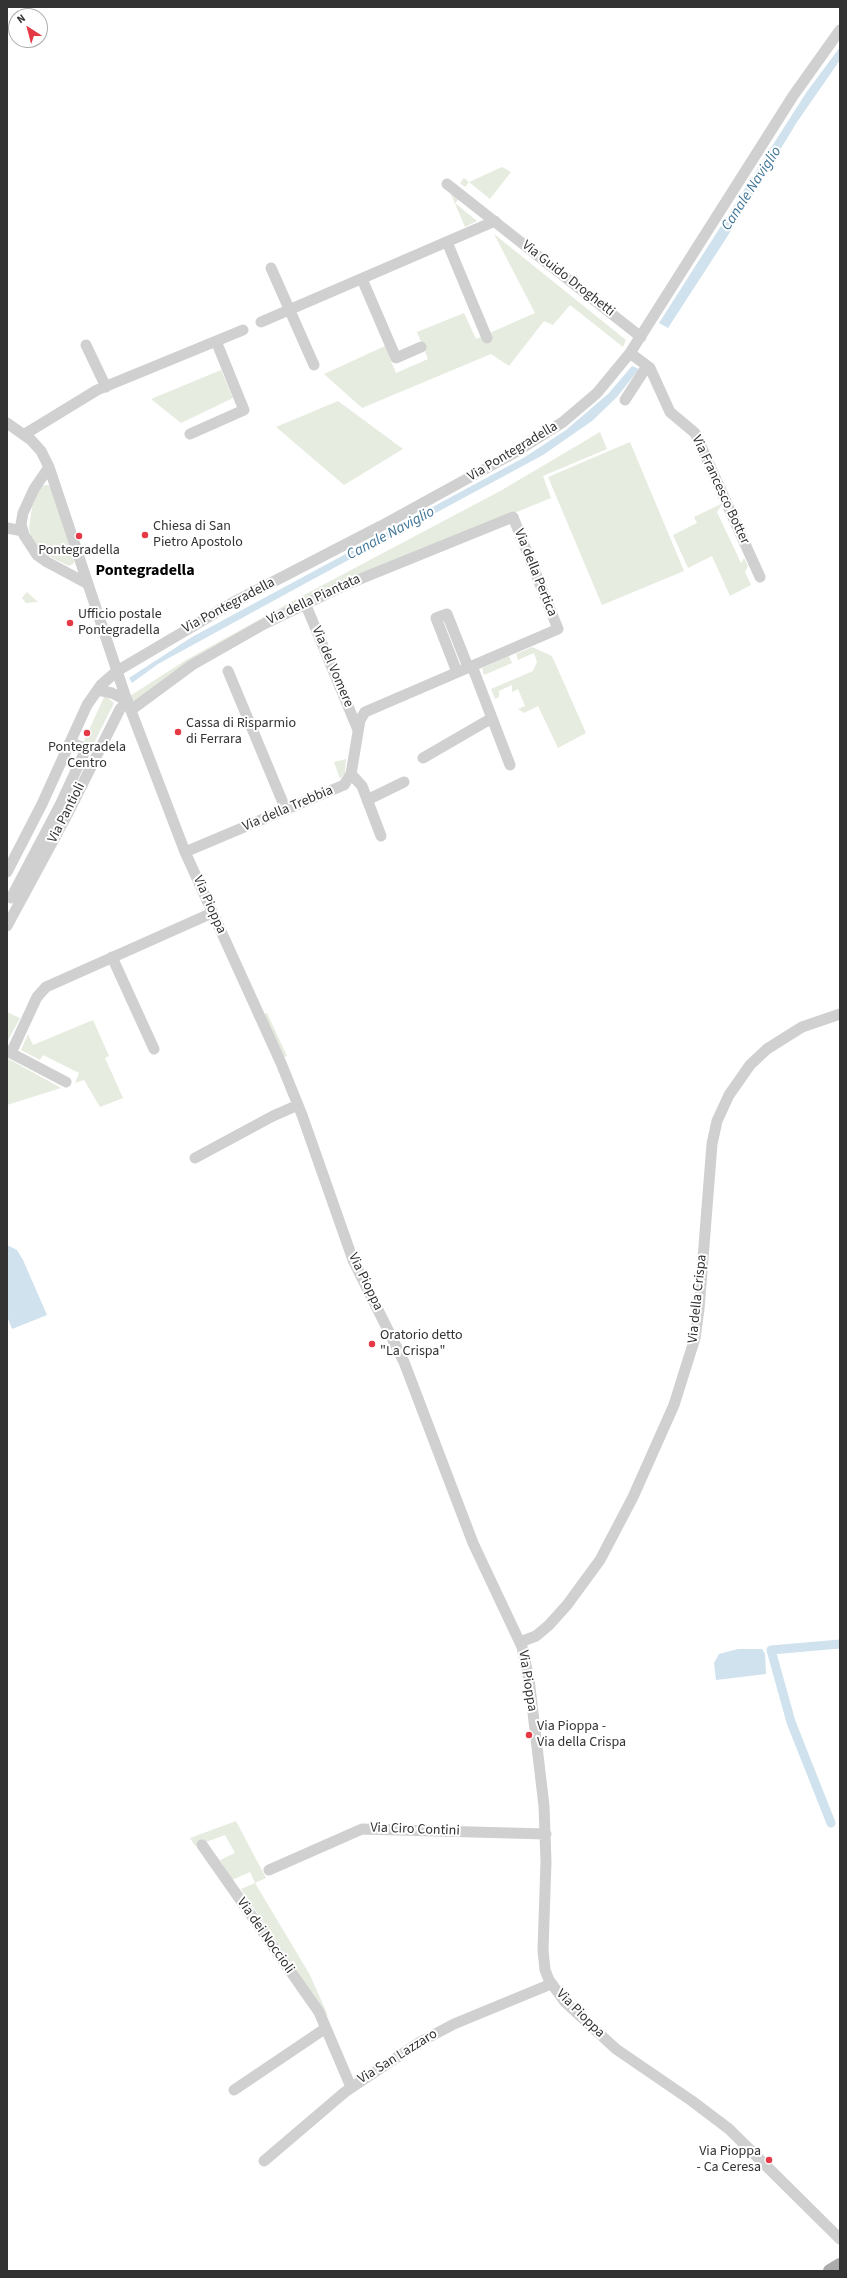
<!DOCTYPE html>
<style>
body{margin:0}
#map{position:relative;width:847px;height:2278px;overflow:hidden;background:#fff;font-family:"Source Sans 3",sans-serif}
canvas{display:block}
.frame{position:absolute;inset:0;border:8px solid #333;pointer-events:none}
.north{position:absolute;left:8px;top:8px;width:40px;height:40px;box-sizing:border-box;background:#fff;border:1px solid #adadad;border-radius:50%;rotate:324deg;font-size:11px;font-weight:700;line-height:16px;text-align:center;color:#333}
.north::after{content:'';display:block;margin:auto;width:14px;height:18px;background:#e63946;clip-path:polygon(50% 0,100% 100%,50% 72%,0 100%)}
</style>
<div id="map">
<canvas width="847" height="2278"></canvas>
<div class="frame"></div>
<div class="north">N</div>
</div>
<script>
const c = document.querySelector('canvas').getContext('2d');
c.lineJoin = 'round';
function fillPath(path, color) { c.fillStyle = color; c.fill(path, 'evenodd'); }
const toPath = rows => new Path2D(rows.map(r => 'M' + r).join(''));
function stroke(path, color, width, dash) { c.strokeStyle = color; c.lineWidth = width; c.lineCap = dash ? 'butt' : 'round'; c.setLineDash(dash || []); c.stroke(path); }
function drawText(font, color, halo, rows, align = 'center') {
  c.font = font + ' "Source Sans 3",sans-serif'; c.lineWidth = 4; c.setLineDash([]); c.textBaseline = 'middle'; c.strokeStyle = halo; c.fillStyle = color; for (const [text, x, y, turn = 0] of rows) {
    c.save(); c.translate(x, y); c.rotate((+turn || 0) * Math.PI / 180); c.textAlign = isNaN(turn) ? turn : align; if (halo) c.strokeText(text, 0, 0); c.fillText(text, 0, 0); c.restore();
  }
}
fillPath(toPath([
 [502,167,511,172,490,199,469,182,465,187,460,183,464,178,469,182],
 [450,192,459,199,455,203,477,221,465,227],
 [494,234,626,340,623,347,570,305,553,325,544,321,509,366,491,354,362,408,324,374,385,346,396,373,428,359,417,332,464,313,476,339,535,313],
 [221,370,233,398,181,423,151,399],
 [338,401,403,449,344,485,276,427],
 [600,432,607,449,543,476,551,498,316,594,131,707,130,696,186,660,302,596,502,490],
 [630,442,684,571,602,605,548,477],
 [45,485,49,485,51,488,74,559,74,563,69,566,38,551,31,537,29,528,32,507,40,487],
 [723,503,717,512,741,563,744,558,748,566,745,572,751,585,730,596,712,556,688,568,673,535,697,523,694,517],
 [27,592,38,602,26,603,22,598],
 [532,647,552,656,586,733,558,748,538,706,524,713,518,709,525,706,518,689,512,692,512,685,499,691,499,697,495,699,491,689,533,671,537,662,534,653,518,660,516,654],
 [509,656,512,663,484,675,482,668],
 [105,695,114,703,92,747,83,743],
 [346,759,345,773,340,779,334,762],
 [7,1012,20,1018,7,1042],
 [267,1013,287,1056,282,1058,262,1015],
 [93,1020,109,1056,105,1058,123,1098,100,1107,84,1080,75,1083,79,1073,43,1055,40,1060,21,1050,28,1034,33,1045],
 [7,1058,61,1088,7,1105],
 [236,1821,266,1878,255,1883,310,1975,329,2018,241,1889,255,1883,250,1872,232,1880,220,1860,235,1853,225,1835,195,1846,190,1838]
]), '#e6ecdf');
fillPath(toPath([
 [840,47,840,60,797,122,727,237,668,328,659,323,806,93],
 [632,366,639,369,617,397,592,421,543,455,306,583,158,664,132,683,129,678,192,637,525,457,566,430,608,394],
 [7,1245,17,1250,23,1260,47,1315,12,1329,7,1316],
 [738,1649,762,1649,765,1654,766,1674,716,1680,714,1663,719,1654]
]), '#cfe2ee');
stroke(toPath([
 [831,1823,791,1722,771,1650,840,1644]
]), '#cfe2ee', 9);
stroke(toPath([
 [447,184,641,337],
 [447,242,487,338],
 [271,268,314,365],
 [362,279,396,358,421,347],
 [261,322,495,221],
 [86,345,106,387],
 [630,353,650,368,670,412,695,433,760,577],
 [625,400,647,366],
 [7,423,31,440,41,451,49,467,125,695,185,852,281,1063,302,1115,353,1260,404,1362,473,1543,522,1647,529,1679,544,1806,546,1862,543,1950,545,1970,549,1980,565,2002,616,2049,692,2101,729,2129,840,2239],
 [25,434,97,390,243,330],
 [190,434,244,410,216,341],
 [49,467,34,489,23,513,21,524,24,535,37,555,47,562,88,584],
 [7,528,23,531],
 [305,603,358,730],
 [472,666,510,765],
 [228,671,286,810],
 [457,672,436,618,447,614,468,667],
 [98,690,112,693,127,701],
 [131,710,192,665,264,624,343,586,513,517,558,629,365,712,360,720,351,774,344,785,185,852],
 [423,758,492,718],
 [351,774,362,786,381,836],
 [367,800,404,782],
 [7,872,42,804,87,705,101,685,117,671,234,602,381,526,514,453,563,422,597,393,630,353,793,96,840,30],
 [11,898,60,805,86,749,70,742],
 [7,926,67,815,120,709,127,701],
 [112,957,154,1049],
 [7,1051,66,1082],
 [11,1053,37,997,46,987,212,913],
 [195,1158,273,1116,298,1105],
 [520,1642,536,1636,549,1625,567,1605,600,1560,633,1497,674,1405,695,1338,699,1309,712,1144,717,1121,729,1095,750,1065,767,1049,802,1027,840,1014],
 [202,1845,319,2012,351,2087],
 [269,1870,362,1829,546,1834],
 [234,2090,326,2028],
 [264,2161,345,2092,420,2042,454,2024,551,1984]
]), '#d0d0d0', 11);
stroke(toPath([
 [830,2271,840,2265]
]), '#ababab', 14);
for (const [x, y, r, color] of [
 [145,535,4,"#e63946"],
 [79,536,4,"#e63946"],
 [70,623,4,"#e63946"],
 [178,732,4,"#e63946"],
 [87,733,4,"#e63946"],
 [372,1344,4,"#e63946"],
 [529,1735,4,"#e63946"],
 [769,2160,4,"#e63946"]
]) { const dot = new Path2D(); dot.arc(x, y, r, 0, 2 * Math.PI); c.fillStyle = color; c.fill(dot); stroke(dot, '#fff', 1.5); }
drawText('14px', '#333', '#fff', [
 ["Via Guido Droghetti",568,279,38],
 ["Via Pontegradella",513,452,-31],
 ["Via Francesco Botter",720,490,65],
 ["Via della Pertica",535,573,68],
 ["Via della Piantata",314,600,-25],
 ["Via Pontegradella",229,606,-28],
 ["Via del Vomere",332,667,67],
 ["Via della Trebbia",288,809,-23],
 ["Via Pantioli",67,813,-63],
 ["Via Pioppa",209,905,66],
 ["Via Pioppa",365,1282,64],
 ["Via della Crispa",698,1299,-84],
 ["Via Pioppa",527,1681,81],
 ["Via Ciro Contini",415,1830,2],
 ["Via dei Noccioli",265,1936,55],
 ["Via Pioppa",580,2014,45],
 ["Via San Lazzaro",398,2057,-32]
]);
drawText('14px', '#333', '#fff', [
 ["Chiesa di San",153,527],
 ["Pietro Apostolo",153,543],
 ["Pontegradella",79,551,"center"],
 ["Ufficio postale",78,615],
 ["Pontegradella",78,631],
 ["Cassa di Risparmio",186,724],
 ["di Ferrara",186,740],
 ["Pontegradela",87,748,"center"],
 ["Centro",87,764,"center"],
 ["Oratorio detto",380,1336],
 ["\"La Crispa\"",380,1352],
 ["Via Pioppa -",537,1727],
 ["Via della Crispa",537,1743],
 ["Via Pioppa",761,2152,"right"],
 ["- Ca Ceresa",761,2168,"right"]
], 'left');
drawText('italic 15px', '#3f7597', '#fff', [
 ["Canale Naviglio",752,189,-57],
 ["Canale Naviglio",391,534,-28]
]);
drawText('bold 16px', '#000', '#fff', [
 ["Pontegradella",145,571]
]);
</script>
